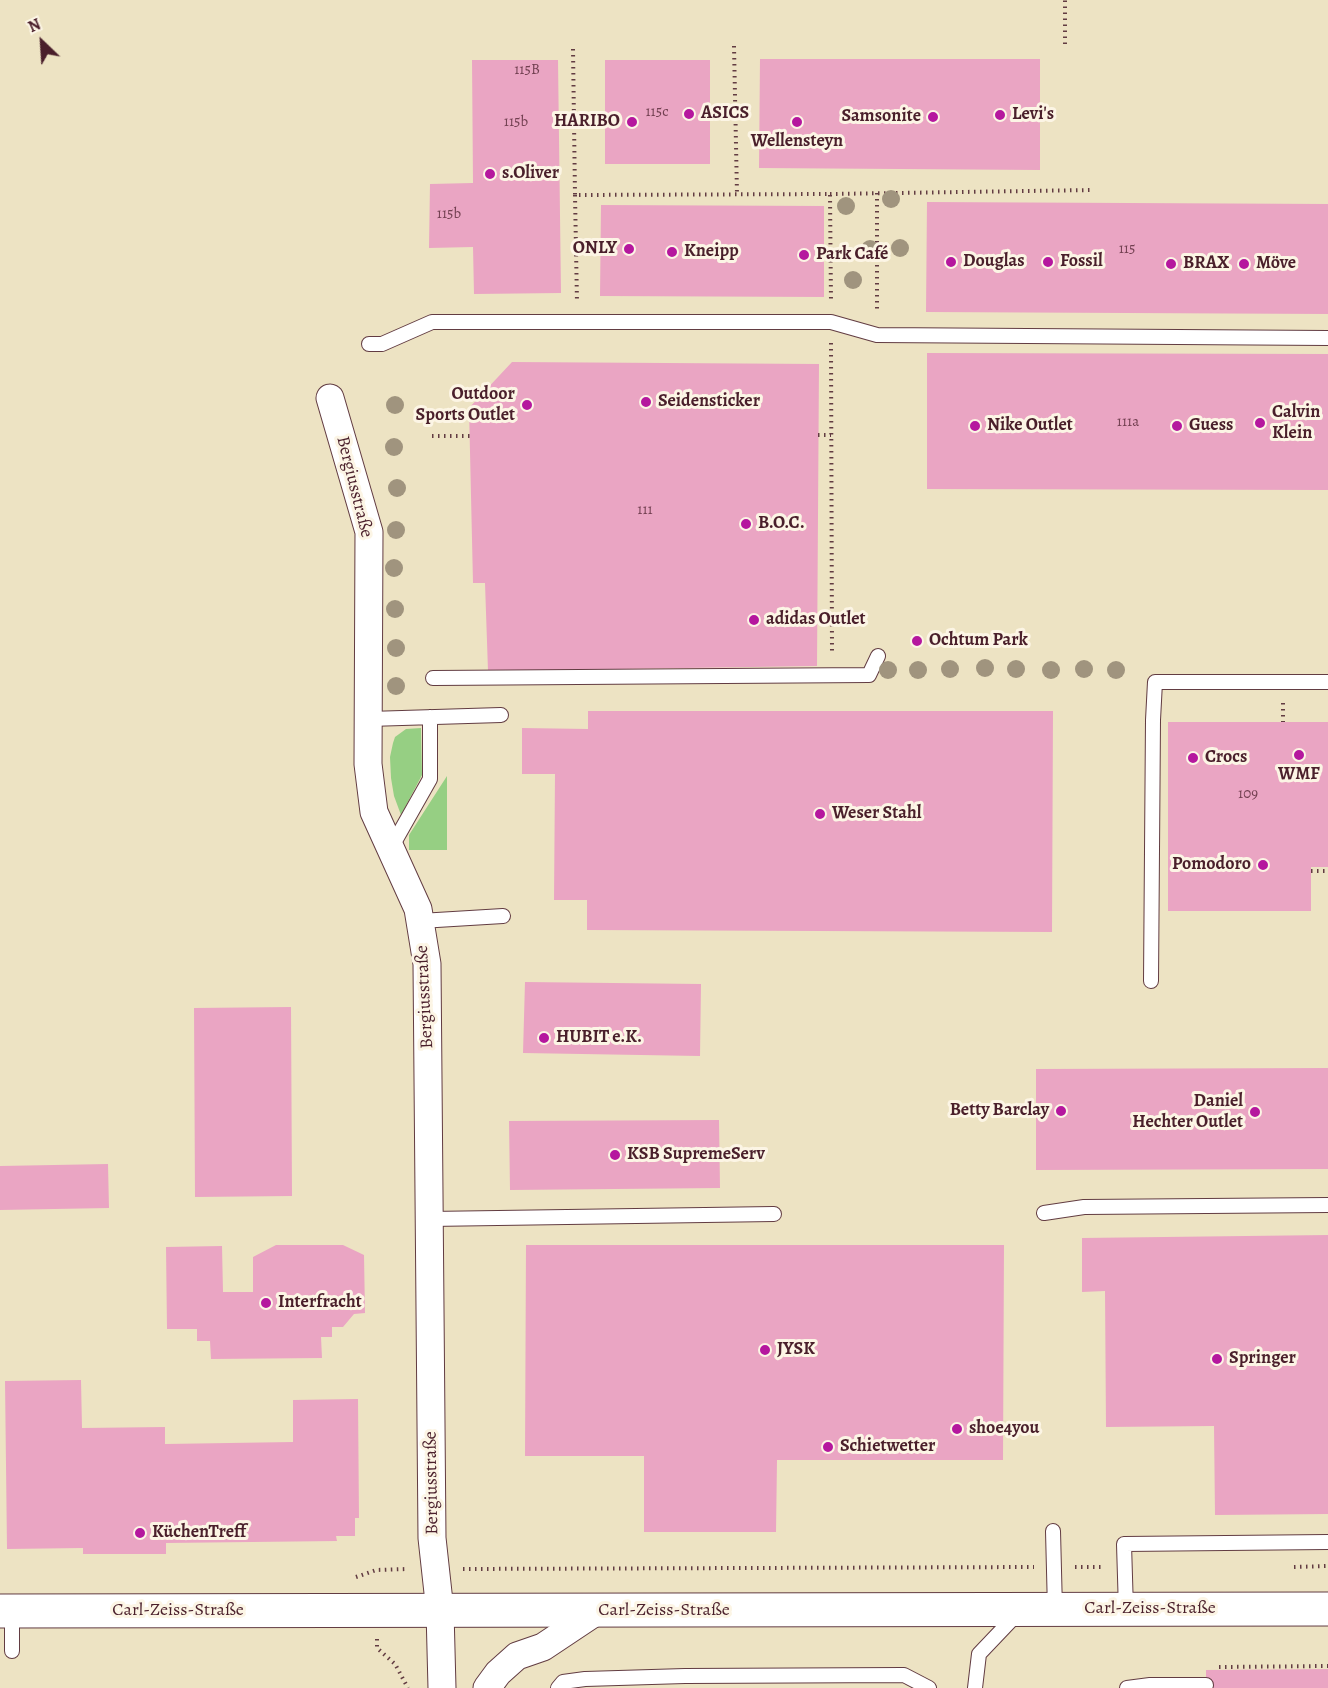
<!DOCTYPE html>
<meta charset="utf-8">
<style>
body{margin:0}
#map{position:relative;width:1328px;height:1688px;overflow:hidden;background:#ede3c3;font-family:Alegreya,serif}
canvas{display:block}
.north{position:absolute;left:12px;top:12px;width:60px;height:60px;-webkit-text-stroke:4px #fcf5e5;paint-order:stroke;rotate:335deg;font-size:16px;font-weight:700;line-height:24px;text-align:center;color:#4a1f2b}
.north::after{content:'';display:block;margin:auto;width:21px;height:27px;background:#4a1f2b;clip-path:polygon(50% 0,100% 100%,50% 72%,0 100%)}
</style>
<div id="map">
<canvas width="1328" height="1688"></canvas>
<div class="north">N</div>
</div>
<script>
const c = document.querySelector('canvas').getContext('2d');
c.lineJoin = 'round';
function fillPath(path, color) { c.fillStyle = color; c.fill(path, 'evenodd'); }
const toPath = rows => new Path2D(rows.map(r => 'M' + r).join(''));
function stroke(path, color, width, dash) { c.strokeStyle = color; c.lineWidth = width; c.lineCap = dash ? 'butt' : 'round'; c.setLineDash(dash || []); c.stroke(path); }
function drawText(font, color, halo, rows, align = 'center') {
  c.font = font + ' Alegreya,serif'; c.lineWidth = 6; c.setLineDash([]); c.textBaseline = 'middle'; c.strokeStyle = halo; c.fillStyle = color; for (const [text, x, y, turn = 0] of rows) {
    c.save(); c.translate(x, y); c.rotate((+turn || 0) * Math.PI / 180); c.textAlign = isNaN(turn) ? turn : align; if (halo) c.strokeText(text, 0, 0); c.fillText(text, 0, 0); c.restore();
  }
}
fillPath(toPath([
 [421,728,422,775,401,815,394,796,391,778,390,757,393,743,395,737,406,729],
 [447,776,447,850,409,850,409,835]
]), '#96cf83');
fillPath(toPath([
 [760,59,1040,59,1040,170,759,168],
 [472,60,558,60,561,293,474,294,473,247,429,248,430,184,473,183],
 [605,60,710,60,710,164,605,164],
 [927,202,1328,204,1328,314,926,312],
 [601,205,824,206,824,297,600,296],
 [927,353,1328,354,1328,490,927,489],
 [512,362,819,364,817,666,488,671,485,583,473,583,469,408],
 [588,711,1053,711,1052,932,587,930,587,900,554,900,555,774,522,774,522,728,588,729],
 [1168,722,1328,722,1328,867,1311,867,1311,911,1168,911],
 [525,982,701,984,700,1056,523,1053],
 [291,1007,292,1196,195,1197,194,1008],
 [1328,1068,1328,1169,1036,1170,1036,1069],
 [719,1120,720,1188,510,1190,509,1121],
 [108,1164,109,1208,0,1210,0,1166],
 [1328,1235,1328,1514,1215,1515,1214,1426,1106,1427,1105,1291,1082,1292,1082,1238],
 [276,1245,343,1245,364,1255,365,1313,354,1314,343,1327,332,1327,332,1337,321,1337,322,1358,211,1359,210,1341,197,1341,197,1329,167,1329,166,1247,222,1246,223,1292,253,1292,253,1257],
 [526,1245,1004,1245,1003,1460,777,1460,776,1532,644,1532,644,1456,525,1456],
 [81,1380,82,1428,165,1427,165,1444,293,1442,293,1400,358,1399,359,1518,355,1518,355,1536,336,1536,337,1541,166,1543,166,1554,83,1554,83,1548,7,1549,5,1381],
 [1328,1669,1328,1688,1206,1688,1206,1670]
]), '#eaa5c3');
const service = toPath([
 [369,344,382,344,432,322,831,322,877,335,1328,338],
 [433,678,869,675,878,656],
 [369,719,501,715],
 [391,848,430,779,430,717],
 [420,921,503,916],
 [1151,981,1153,720,1155,682,1328,682],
 [1044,1213,1084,1207,1328,1205],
 [429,1219,774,1214],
 [1053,1531,1055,1610],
 [1126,1610,1124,1544,1328,1542],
 [12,1611,12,1651],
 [558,1688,563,1682,585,1679,685,1676,904,1675,929,1688],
 [975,1688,979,1654,1018,1613],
 [1127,1688,1150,1685,1206,1685]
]);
const minor = toPath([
 [330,398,369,532,368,764,374,812,418,909,427,964,432,1538,440,1611,442,1688],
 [487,1688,498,1673,517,1656,543,1647,597,1611]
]);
const secondary = toPath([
 [0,1611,1328,1609]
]);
stroke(service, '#623c42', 16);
stroke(minor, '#623c42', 29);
stroke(secondary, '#623c42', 35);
stroke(toPath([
 [1065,44,1065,0],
 [734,46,737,194],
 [573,49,575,195,830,194,831,303],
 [877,193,877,313],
 [830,194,1092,190],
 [575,195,577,302],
 [831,343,832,654],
 [818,435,831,435],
 [432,436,470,436],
 [1283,703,1283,722],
 [1311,871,1328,871],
 [1075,1567,1103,1567],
 [1294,1567,1328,1566],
 [463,1569,1034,1567],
 [356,1577,376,1570,407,1569],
 [377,1639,377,1648,395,1664,408,1688],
 [1219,1667,1328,1666]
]), '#623c42', 4, [1.5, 4.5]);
stroke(service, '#fff', 14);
stroke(minor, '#fff', 27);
stroke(secondary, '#fff', 33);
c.fillStyle = '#a0947e';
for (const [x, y] of [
 [891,199],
 [846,206],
 [900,248],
 [870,249],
 [853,280],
 [395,405],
 [394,447],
 [397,488],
 [396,530],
 [394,568],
 [395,609],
 [396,648],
 [985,668],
 [950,669],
 [1016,669],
 [1084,669],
 [888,670],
 [918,670],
 [1051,670],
 [1116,670],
 [396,686]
]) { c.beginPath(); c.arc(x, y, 9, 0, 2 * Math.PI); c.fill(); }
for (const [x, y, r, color] of [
 [689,114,6,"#b5179e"],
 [1000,115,6,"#b5179e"],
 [933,117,6,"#b5179e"],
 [632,122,6,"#b5179e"],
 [797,122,6,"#b5179e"],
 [490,174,6,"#b5179e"],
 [629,249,6,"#b5179e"],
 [672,252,6,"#b5179e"],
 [804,255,6,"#b5179e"],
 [951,262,6,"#b5179e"],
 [1048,262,6,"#b5179e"],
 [1171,264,6,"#b5179e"],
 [1244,264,6,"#b5179e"],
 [646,402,6,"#b5179e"],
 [527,405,6,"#b5179e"],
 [1260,423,6,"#b5179e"],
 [975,426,6,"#b5179e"],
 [1177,426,6,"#b5179e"],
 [746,524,6,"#b5179e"],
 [754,620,6,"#b5179e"],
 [917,641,6,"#b5179e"],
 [1299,755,6,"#b5179e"],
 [1193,758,6,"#b5179e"],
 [820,814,6,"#b5179e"],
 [1263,865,6,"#b5179e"],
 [544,1038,6,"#b5179e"],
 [1061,1111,6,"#b5179e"],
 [1255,1112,6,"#b5179e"],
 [615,1155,6,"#b5179e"],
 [266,1303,6,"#b5179e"],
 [765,1350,6,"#b5179e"],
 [1217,1359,6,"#b5179e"],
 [957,1429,6,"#b5179e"],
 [828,1447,6,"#b5179e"],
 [140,1533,6,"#b5179e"]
]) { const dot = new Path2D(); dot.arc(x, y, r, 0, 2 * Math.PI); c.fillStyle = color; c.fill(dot); stroke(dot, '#fcf5e5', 2); }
drawText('15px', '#724051', null, [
 ["115B",527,70],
 ["115c",657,112],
 ["115b",516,122],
 ["115b",449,214],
 ["115",1127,249],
 ["111a",1128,422],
 ["111",645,510],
 ["109",1248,794]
]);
drawText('bold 18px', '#4a1f2b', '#fcf5e5', [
 ["ASICS",701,114],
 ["Levi's",1012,115],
 ["Samsonite",921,117,"right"],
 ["HARIBO",620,122,"right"],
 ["Wellensteyn",797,142,"center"],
 ["s.Oliver",502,174],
 ["ONLY",617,249,"right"],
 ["Kneipp",684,252],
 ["Park Café",816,255],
 ["Douglas",963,262],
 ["Fossil",1060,262],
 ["BRAX",1183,264],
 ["Möve",1256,264],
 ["Outdoor",515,395,"right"],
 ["Sports Outlet",515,416,"right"],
 ["Seidensticker",658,402],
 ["Calvin",1272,413],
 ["Klein",1272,434],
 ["Nike Outlet",987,426],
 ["Guess",1189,426],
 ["B.O.C.",758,524],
 ["adidas Outlet",766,620],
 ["Ochtum Park",929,641],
 ["Crocs",1205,758],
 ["WMF",1299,775,"center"],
 ["Weser Stahl",832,814],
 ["Pomodoro",1251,865,"right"],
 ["HUBIT e.K.",556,1038],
 ["Daniel",1243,1102,"right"],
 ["Hechter Outlet",1243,1123,"right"],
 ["Betty Barclay",1049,1111,"right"],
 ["KSB SupremeServ",627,1155],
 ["Interfracht",278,1303],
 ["JYSK",777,1350],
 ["Springer",1229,1359],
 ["shoe4you",969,1429],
 ["Schietwetter",840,1447],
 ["KüchenTreff",152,1533]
], 'left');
drawText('18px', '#4a1f2b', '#fcf5e5', [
 ["Bergiusstraße",354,487,76],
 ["Bergiusstraße",425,997,-93],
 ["Bergiusstraße",432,1483,-91],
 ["Carl-Zeiss-Straße",1150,1609],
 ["Carl-Zeiss-Straße",178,1611],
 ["Carl-Zeiss-Straße",664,1611]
]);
</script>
